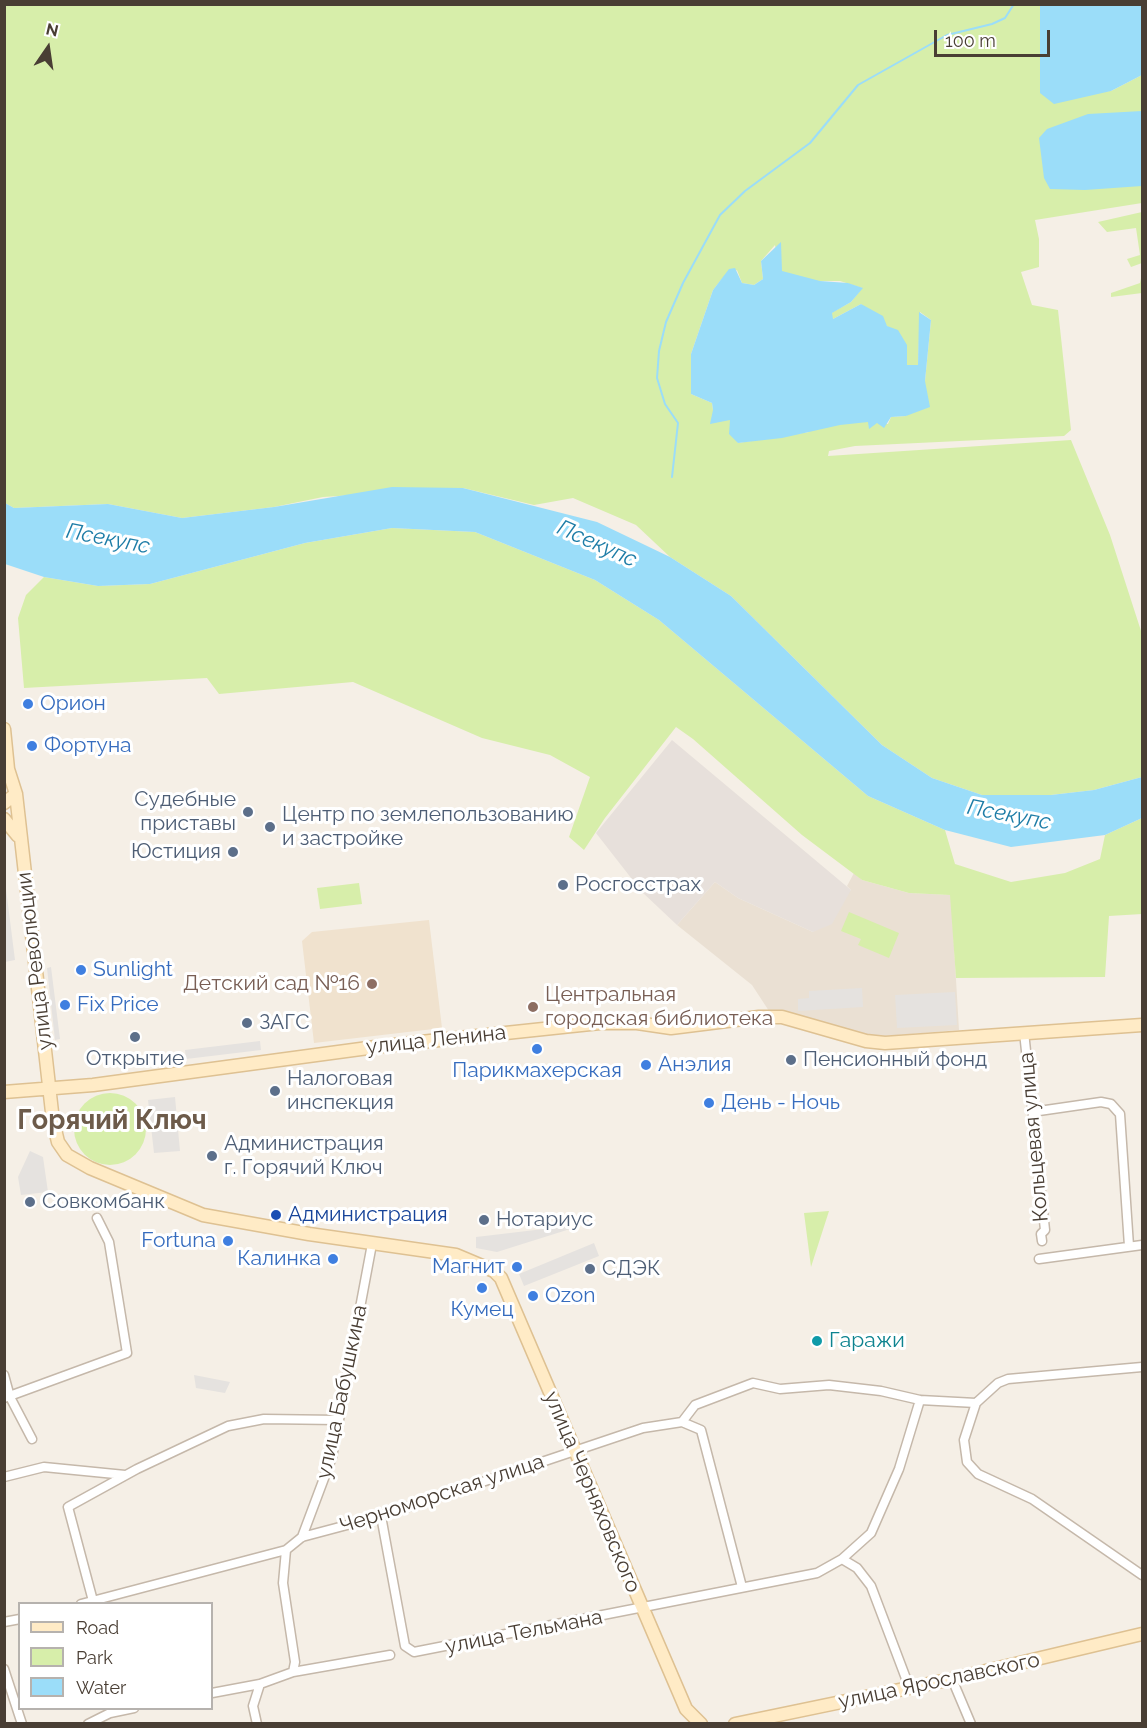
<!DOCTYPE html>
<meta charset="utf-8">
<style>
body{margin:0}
#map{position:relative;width:1147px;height:1728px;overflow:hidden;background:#f5efe6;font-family:Raleway,sans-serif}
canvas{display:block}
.frame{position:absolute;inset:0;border:6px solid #493e34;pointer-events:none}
.legend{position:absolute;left:18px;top:1602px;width:195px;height:108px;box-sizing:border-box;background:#fff;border:2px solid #b6b2ae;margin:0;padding:8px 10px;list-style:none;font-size:18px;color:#493e34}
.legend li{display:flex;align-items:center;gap:12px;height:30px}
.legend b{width:30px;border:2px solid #b6b2ae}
.north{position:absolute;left:18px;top:18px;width:60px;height:60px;-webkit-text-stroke:4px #fff;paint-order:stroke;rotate:13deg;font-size:16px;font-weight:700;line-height:24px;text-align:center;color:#493e34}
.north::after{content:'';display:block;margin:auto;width:21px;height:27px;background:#493e34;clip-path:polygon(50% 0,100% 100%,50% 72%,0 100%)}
.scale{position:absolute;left:934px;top:30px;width:116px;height:27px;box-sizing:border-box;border:3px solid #493e34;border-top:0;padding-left:8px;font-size:18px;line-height:21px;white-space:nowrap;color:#493e34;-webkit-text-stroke:4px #fff;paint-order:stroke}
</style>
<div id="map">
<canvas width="1147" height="1728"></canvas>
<div class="frame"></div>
<ul class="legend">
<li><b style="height:8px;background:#ffebc6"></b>Road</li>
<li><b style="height:16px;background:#d7eeaa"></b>Park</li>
<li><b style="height:16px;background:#9bddf9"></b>Water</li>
</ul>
<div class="north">N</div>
<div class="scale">100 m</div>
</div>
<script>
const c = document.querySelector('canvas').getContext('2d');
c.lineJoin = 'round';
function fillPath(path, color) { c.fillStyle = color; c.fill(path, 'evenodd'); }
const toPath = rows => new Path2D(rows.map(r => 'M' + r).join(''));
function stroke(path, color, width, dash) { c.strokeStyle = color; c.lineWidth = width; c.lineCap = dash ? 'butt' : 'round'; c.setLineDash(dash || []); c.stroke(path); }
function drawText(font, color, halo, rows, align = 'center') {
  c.font = font + ' Raleway,sans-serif'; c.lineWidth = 6; c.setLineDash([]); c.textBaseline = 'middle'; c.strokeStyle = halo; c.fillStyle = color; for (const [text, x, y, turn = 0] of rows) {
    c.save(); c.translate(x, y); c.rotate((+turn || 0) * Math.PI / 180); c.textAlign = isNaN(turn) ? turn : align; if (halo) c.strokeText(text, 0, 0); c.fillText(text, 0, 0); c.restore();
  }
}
fillPath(toPath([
 [854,873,862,880,909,893,951,895,959,1030,873,1037,769,1011,752,985,677,925,715,882,738,898,813,932,851,890,847,886]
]), '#eae0d3');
fillPath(toPath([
 [672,740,851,890,832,924,813,932,738,898,715,882,677,925,642,892,596,833]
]), '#e7e0db');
fillPath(toPath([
 [429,920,442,1028,314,1043,302,941,312,932]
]), '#f0e2ce');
fillPath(toPath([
 [4,5,1040,5,1040,93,1111,91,1142,75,1142,203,1035,220,1039,239,1039,267,1021,272,1032,305,1058,310,1071,430,1064,436,855,446,829,451,828,456,1071,440,1110,535,1142,634,1142,777,1094,790,1051,795,982,795,932,778,882,745,731,596,670,557,636,525,573,498,534,505,463,488,323,497,274,507,182,518,108,504,14,508,5,503],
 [775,245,809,432,738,443,731,420,713,410,712,403,691,394,691,354,713,290,721,280,737,270,742,283,754,285,763,279,761,261],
 [820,281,840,281,862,288,851,302,831,313,833,319,861,304,887,326,906,365,918,365,920,312,931,320,925,381,906,416,891,417,888,424,868,422],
 [1142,212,1142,263,1131,267,1127,259,1140,255,1136,228,1107,232,1098,222],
 [1142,273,1142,293,1111,297,1111,293,1140,283],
 [392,528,475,532,595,580,659,620,868,796,945,830,955,864,1011,882,1065,873,1100,859,1105,835,1142,818,1142,914,1109,916,1105,977,956,978,950,895,909,893,862,880,802,835,693,739,676,727,605,818,584,850,569,837,590,777,550,755,482,738,353,682,219,694,207,678,24,688,18,618,26,595,44,577,98,586,150,584,305,543],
 [359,883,362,904,320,909,317,888],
 [849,912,899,933,889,958,858,945,861,939,841,931],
 '74 1129a36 36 0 1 1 72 0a36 36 0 1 1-72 0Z',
 [829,1211,811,1267,804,1213]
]), '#d7eeaa');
fillPath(toPath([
 [5,881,15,960,5,962,4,962],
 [51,967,60,1039,55,1040,47,968],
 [862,988,863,1007,798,1011,798,999,809,998,809,991],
 [955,992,957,1025,897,1028,895,995],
 [260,1041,261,1050,186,1059,185,1050],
 [175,1097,180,1151,154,1153,148,1100],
 [30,1151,43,1157,48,1192,21,1195,18,1177],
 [586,1224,497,1252,476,1248,476,1237],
 [594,1243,599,1256,524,1286,519,1274],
 [194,1375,230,1382,225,1393,196,1388]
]), '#e5e2df');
fillPath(toPath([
 [1040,5,1142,5,1142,75,1111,91,1054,104,1040,93],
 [1142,111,1142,186,1085,190,1050,189,1044,178,1039,138,1047,129,1088,114],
 [781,242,782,271,820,281,848,283,863,288,851,302,832,313,833,319,861,304,883,316,887,326,898,330,907,345,907,365,918,365,919,312,931,320,925,381,930,407,906,416,891,417,884,428,877,423,869,429,868,422,840,425,782,438,738,443,729,434,730,420,710,424,713,410,712,403,691,394,691,354,713,290,729,269,735,268,742,283,754,285,763,279,761,261],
 [392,487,463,488,597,522,670,557,731,596,882,745,932,778,982,795,1051,795,1094,790,1142,777,1142,818,1105,835,1011,847,945,830,868,796,659,620,595,580,475,532,392,528,305,543,150,584,98,586,44,577,5,564,5,503,14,508,108,504,182,518,274,507]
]), '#9bddf9');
stroke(toPath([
 [672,477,678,423,665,404,657,378,659,351,666,322,683,283,720,215,745,191,810,143,858,85,947,35,992,24,1005,18,1014,4]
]), '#9bddf9', 2);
const street = toPath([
 [1024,1032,1045,1230,1041,1234,1042,1241],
 [1032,1112,1101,1102,1111,1104,1120,1114,1129,1246],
 [1039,1259,1142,1245],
 [1142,1367,1008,1379,998,1383,976,1403,964,1440,967,1462,978,1474,1032,1499,1142,1575],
 [4,1375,10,1397,32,1439],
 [4,1398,127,1353,109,1242,97,1218],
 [682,1422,701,1430,742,1587],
 [4,1477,44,1467,125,1475],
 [381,1516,405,1646,414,1652,817,1573,842,1559,871,1533,899,1469,920,1400],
 [302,1537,332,1457,372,1244],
 [286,1550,283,1583,295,1662,293,1672],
 [842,1559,857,1568,871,1586,910,1689],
 [93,1601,68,1507,137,1469,228,1426,264,1419,338,1420],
 [81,1604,286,1550,302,1537,381,1516,643,1428,682,1422,695,1405,753,1383,780,1389,829,1385,881,1391,920,1400,976,1403],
 [4,1622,20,1619],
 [4,1669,22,1724],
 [952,1679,971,1724],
 [212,1693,260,1684,293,1672,390,1655],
 [88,1724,110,1713,134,1708],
 [257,1724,253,1706,260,1684]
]);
const secondary = toPath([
 [4,729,8,769,16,794,53,1121,58,1142,67,1155,90,1168,203,1215,309,1234,456,1255,494,1271,501,1278,686,1709,701,1724],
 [4,803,16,794],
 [4,819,18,836],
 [4,1092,93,1085,383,1046,600,1023,637,1023,671,1028,759,1017,782,1017,866,1041,885,1043,1142,1025],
 [735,1724,952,1679,1142,1634]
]);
stroke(street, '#c5b8aa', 11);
stroke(secondary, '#dec192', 15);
stroke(street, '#fff', 8);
stroke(secondary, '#ffebc6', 12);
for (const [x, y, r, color] of [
 [28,704,6,"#3f7fe0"],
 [32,746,6,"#3f7fe0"],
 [248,812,6,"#5c6f8a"],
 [270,827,6,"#5c6f8a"],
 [233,852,6,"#5c6f8a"],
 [563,885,6,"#5c6f8a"],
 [81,970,6,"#3f7fe0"],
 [372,984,6,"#8d6e63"],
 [65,1005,6,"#3f7fe0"],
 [533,1007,6,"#8d6e63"],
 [247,1023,6,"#5c6f8a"],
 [135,1037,6,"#5c6f8a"],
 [537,1049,6,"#3f7fe0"],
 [791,1060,6,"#5c6f8a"],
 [646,1065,6,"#3f7fe0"],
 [275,1091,6,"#5c6f8a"],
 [709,1103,6,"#3f7fe0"],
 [212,1156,6,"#5c6f8a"],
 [30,1202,6,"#5c6f8a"],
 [276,1215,6,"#1a4fb4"],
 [484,1220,6,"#5c6f8a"],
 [228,1241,6,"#3f7fe0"],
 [333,1259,6,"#3f7fe0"],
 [517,1267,6,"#3f7fe0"],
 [590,1269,6,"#5c6f8a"],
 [482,1288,6,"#3f7fe0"],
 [533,1296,6,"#3f7fe0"],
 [817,1341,6,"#0f9aa8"]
]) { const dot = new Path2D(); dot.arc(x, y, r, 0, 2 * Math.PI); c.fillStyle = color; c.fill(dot); stroke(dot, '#fff', 2); }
drawText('21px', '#366cbe', '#fff', [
 ["Орион",40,704],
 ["Фортуна",44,746],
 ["Sunlight",93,970],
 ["Fix Price",77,1005],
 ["Анэлия",658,1065],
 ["Парикмахерская",537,1071,"center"],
 ["День - Ночь",721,1103],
 ["Fortuna",216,1241,"right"],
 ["Калинка",321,1259,"right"],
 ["Магнит",505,1267,"right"],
 ["Ozon",545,1296],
 ["Кумец",482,1310,"center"]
], 'left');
drawText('21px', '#4e5e75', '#fff', [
 ["Судебные",236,800,"right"],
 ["приставы",236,824,"right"],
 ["Центр по землепользованию",282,815],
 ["и застройке",282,839],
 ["Юстиция",221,852,"right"],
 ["Росгосстрах",575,885],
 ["ЗАГС",259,1023],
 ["Открытие",135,1059,"center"],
 ["Пенсионный фонд",803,1060],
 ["Налоговая",287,1079],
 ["инспекция",287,1103],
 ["Администрация",224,1144],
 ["г. Горячий Ключ",224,1168],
 ["Совкомбанк",42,1202],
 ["Нотариус",496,1220],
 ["СДЭК",602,1269]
], 'left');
drawText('21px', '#493e34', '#fff', [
 ["улица Революции",35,961,-97],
 ["улица Ленина",436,1040,-6],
 ["Кольцевая улица",1034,1137,-95],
 ["улица Бабушкина",342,1392,-78],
 ["улица Черняховского",592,1492,67],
 ["Черноморская улица",442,1494,-18],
 ["улица Тельмана",524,1632,-11],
 ["улица Ярославского",939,1681,-12]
]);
drawText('21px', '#785e54', '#fff', [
 ["Детский сад №16",360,984],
 ["Центральная",545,995,"left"],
 ["городская библиотека",545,1019,"left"]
], 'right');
drawText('21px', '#164399', '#fff', [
 ["Администрация",288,1215]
], 'left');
drawText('21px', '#0d838f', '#fff', [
 ["Гаражи",829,1341]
], 'left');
drawText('italic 22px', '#1e7da7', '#fff', [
 ["Псекупс",108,539,11],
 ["Псекупс",597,544,24],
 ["Псекупс",1009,815,11]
]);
drawText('bold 27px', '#6d5b4a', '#fff', [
 ["Горячий Ключ",112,1121]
]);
</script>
